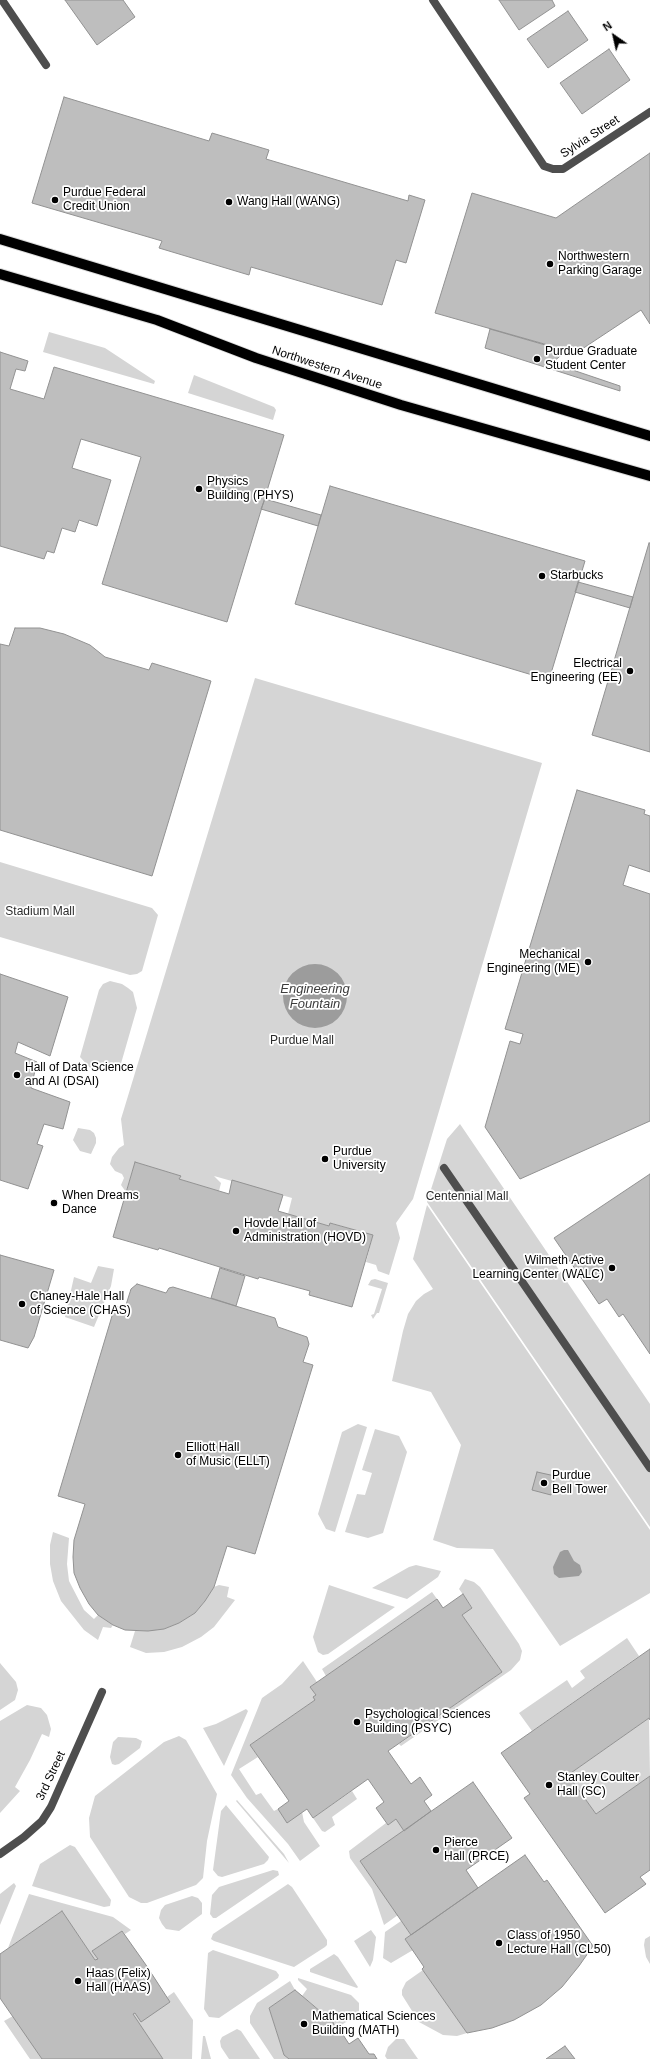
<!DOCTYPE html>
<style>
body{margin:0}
#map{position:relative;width:650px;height:2059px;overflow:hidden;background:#fff;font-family:Helvetica,sans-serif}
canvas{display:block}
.north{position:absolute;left:594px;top:16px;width:40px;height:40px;-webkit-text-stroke:3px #fff;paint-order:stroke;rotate:326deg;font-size:11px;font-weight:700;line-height:16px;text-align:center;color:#000}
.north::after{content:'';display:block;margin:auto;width:14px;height:18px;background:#000;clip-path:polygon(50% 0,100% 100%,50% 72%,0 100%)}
</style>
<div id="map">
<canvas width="650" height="2059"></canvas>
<div class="north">N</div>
</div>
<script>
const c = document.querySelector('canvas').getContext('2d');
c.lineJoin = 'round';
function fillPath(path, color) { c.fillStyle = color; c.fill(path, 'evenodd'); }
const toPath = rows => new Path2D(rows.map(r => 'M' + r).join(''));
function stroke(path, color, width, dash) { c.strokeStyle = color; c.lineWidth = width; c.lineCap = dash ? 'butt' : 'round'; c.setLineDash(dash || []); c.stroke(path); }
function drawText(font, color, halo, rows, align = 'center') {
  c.font = font + ' Helvetica,sans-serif'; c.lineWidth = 3.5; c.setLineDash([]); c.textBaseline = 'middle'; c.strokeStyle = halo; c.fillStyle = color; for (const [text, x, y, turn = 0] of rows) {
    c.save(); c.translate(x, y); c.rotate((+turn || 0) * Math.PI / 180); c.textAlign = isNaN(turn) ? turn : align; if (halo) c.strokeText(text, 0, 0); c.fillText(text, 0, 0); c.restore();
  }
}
fillPath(toPath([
 [49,332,105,348,155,381,154,384,43,352],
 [194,375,274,407,276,410,273,420,188,393],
 [255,678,542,763,413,1199,396,1223,400,1238,389,1275,378,1271,376,1265,366,1262,373,1235,331,1223,329,1226,288,1214,292,1198,214,1176,221,1183,219,1191,179,1179,180,1176,135,1162,126,1192,121,1185,124,1178,122,1174,115,1171,110,1164,112,1157,119,1148,124,1145,121,1119],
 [0,862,152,908,158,915,142,971,137,974,130,975,0,937],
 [110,981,122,984,128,988,133,992,137,1008,120,1067,93,1071,80,1057,99,990,103,984],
 [460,1124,650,1404,650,1527,427,1202,447,1139],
 [78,1128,90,1130,94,1133,96,1138,96,1143,91,1154,80,1151,73,1140],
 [427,1205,650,1530,650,1593,560,1646,493,1549,457,1548,433,1540,461,1445,431,1392,392,1381,403,1331,408,1314,416,1301,424,1294,433,1289,413,1259],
 [98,1266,114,1269,111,1286,94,1327,65,1317,74,1277,91,1283],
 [375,1279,388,1283,379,1313,377,1313,373,1319,371,1315,374,1314,382,1289,368,1285,371,1280],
 [358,1424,367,1427,335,1532,326,1529,318,1514,342,1432],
 [375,1429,399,1436,407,1452,383,1533,368,1538,345,1532,357,1494,365,1495,372,1473,362,1470],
 [53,1532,69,1538,67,1564,69,1581,84,1610,94,1619,98,1615,113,1625,111,1628,103,1627,98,1640,84,1630,61,1601,53,1581,50,1564,50,1545],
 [416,1565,441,1571,438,1577,407,1599,372,1588,409,1567],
 [465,1579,474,1582,480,1587,519,1644,522,1651,520,1660,511,1670,401,1746,399,1744,502,1672,462,1615,472,1607,459,1589],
 [219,1585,229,1587,227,1597,235,1600,214,1627,201,1637,182,1647,164,1652,146,1653,130,1647,135,1631,164,1629,179,1623,195,1613,205,1601,214,1587],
 [329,1585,395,1607,328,1654,323,1655,318,1652,313,1637],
 [432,1592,437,1599,326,1676,322,1669],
 [627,1638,639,1656,532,1731,519,1713,567,1680,572,1688,585,1678,580,1671],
 [303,1661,317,1682,310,1687,316,1695,315,1700,250,1745,258,1757,239,1769,256,1795,261,1793,274,1811,278,1809,287,1822,302,1812,304,1822,320,1846,300,1861,288,1844,247,1798,231,1775,262,1698,282,1684],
 [0,1663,16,1682,18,1690,15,1700,0,1710],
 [27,1705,41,1708,47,1715,51,1729,49,1737,42,1734,30,1760,15,1787,20,1791,0,1813,0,1721],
 [246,1709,248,1711,224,1766,203,1728,216,1724],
 [649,1718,650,1776,596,1814,568,1775],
 [179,1736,186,1740,217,1794,207,1841,203,1878,196,1885,147,1903,141,1903,129,1897,90,1837,89,1818,95,1796,164,1742],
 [118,1737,136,1738,142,1741,140,1748,119,1764,115,1765,112,1764,110,1757,113,1742],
 [352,1791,357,1799,332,1817,335,1825,325,1832,322,1831,313,1818],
 [237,1800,284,1854,289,1863,236,1801],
 [226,1805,269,1857,268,1860,264,1864,222,1877,218,1876,213,1870,221,1811],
 [396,1819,404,1831,360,1861,398,1915,384,1925,372,1889,350,1858,349,1851,386,1823,388,1825],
 [70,1845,75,1847,111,1900,110,1906,104,1907,32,1886,40,1864],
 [273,1870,278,1871,279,1875,216,1918,213,1918,210,1914,212,1895,219,1887],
 [14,1883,16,1886,0,1925,0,1894],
 [288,1884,292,1887,327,1940,327,1945,325,1947,294,1967,214,1941,211,1939,213,1934],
 [29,1894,113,1917,131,1930,125,1934,122,1931,92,1951,98,1959,95,1960,62,1911,8,1948],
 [192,1896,198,1898,202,1903,202,1914,179,1931,166,1929,162,1924,159,1918,161,1910,165,1905],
 [401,1921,411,1935,405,1939,413,1950,391,1963,383,1958,385,1932],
 [371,1930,376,1937,373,1960,370,1967,354,1941],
 [650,1936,650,1964,646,1957,644,1945,645,1939],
 [213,1950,276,1971,279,1975,278,1978,219,2018,209,2017,204,2009,208,1953],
 [334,1954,338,1957,358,1987,357,1988,310,1972,310,1969],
 [423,1970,467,2033,457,2036,443,2035,419,2022,402,1995,402,1990,406,1982],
 [298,1978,351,1995,359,2003,359,2011,354,2017,335,2029,333,2021,302,1996,307,1989,298,1980],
 [290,1981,295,1990,269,2008,284,2055,289,2059,274,2059,250,2023,250,2016,257,2003],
 [174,1992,193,2020,192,2059,163,2059,133,2014,135,2013,141,2021,170,2002,167,1997],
 [13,2016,42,2059,30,2059,4,2021],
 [237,2029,241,2031,260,2059,229,2059,221,2047,220,2041,222,2037],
 [203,2036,205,2036,211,2059,201,2059],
 [396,2039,404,2039,418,2059,387,2059,385,2056,388,2047]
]), '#d5d5d5');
fillPath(toPath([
 '283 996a32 32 0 1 1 64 0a32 32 0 1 1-64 0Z',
 [564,1550,568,1550,574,1561,580,1565,582,1572,579,1576,559,1578,554,1574,553,1567,560,1552]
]), '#9c9c9c');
const building = toPath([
 [65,0,123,0,135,17,97,45,65,0],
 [499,0,552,0,555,6,519,30,499,0],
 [568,11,588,40,548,68,527,39,568,11],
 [609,49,630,80,582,114,560,83,609,49],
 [64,97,209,141,212,133,269,150,266,159,408,201,409,195,425,200,406,263,396,260,382,305,251,267,249,275,159,248,162,241,32,203,64,97],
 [650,153,650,324,641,310,576,353,435,313,472,193,556,218,650,153],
 [490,329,566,351,552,363,620,386,620,391,485,348,490,329],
 [0,352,28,361,25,371,16,369,10,389,44,399,54,367,284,435,227,622,102,584,141,457,81,439,72,468,111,480,97,526,79,520,75,532,62,528,54,553,47,551,44,559,0,546,0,352],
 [330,486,585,561,549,680,295,604,330,486],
 [265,499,321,515,318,526,261,509,265,499],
 [649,543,650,543,650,752,592,735,649,543],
 [578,582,633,597,630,608,575,592,578,582],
 [15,628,40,628,64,634,90,645,105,657,149,670,152,663,211,681,152,876,0,830,0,644,9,646,15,628],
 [577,790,645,810,644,814,650,816,650,872,629,865,623,885,650,894,650,1121,520,1179,485,1127,510,1041,520,1044,523,1034,505,1029,577,790],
 [0,974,68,997,50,1056,18,1042,15,1053,37,1062,31,1088,70,1102,63,1129,44,1124,37,1144,43,1146,28,1189,0,1180,0,974],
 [135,1162,181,1176,179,1179,229,1194,232,1180,283,1195,278,1211,329,1226,330,1223,373,1235,352,1307,309,1295,310,1291,259,1277,258,1279,159,1248,158,1250,113,1237,135,1162],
 [650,1174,650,1354,623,1314,619,1317,607,1299,599,1304,554,1238,650,1174],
 [0,1255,54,1270,34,1337,28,1348,0,1340,0,1255],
 [220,1268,245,1276,236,1306,211,1298,220,1268],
 [137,1284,166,1293,169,1288,173,1287,275,1318,278,1327,307,1337,309,1344,303,1362,313,1365,255,1554,227,1546,214,1587,205,1601,195,1613,179,1623,164,1629,148,1631,125,1630,113,1625,98,1615,89,1604,80,1588,74,1573,73,1557,74,1540,85,1504,58,1496,115,1306,125,1308,131,1289,137,1284],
 [537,1472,555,1476,551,1495,532,1490,537,1472],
 [463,1594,472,1608,462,1615,502,1672,388,1751,411,1784,420,1777,432,1795,424,1801,431,1811,404,1831,396,1819,388,1825,376,1808,384,1802,368,1779,313,1818,307,1809,287,1823,278,1809,289,1801,250,1745,315,1700,313,1697,316,1695,310,1687,437,1599,443,1608,463,1594],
 [650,1649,650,1720,649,1718,568,1775,596,1814,650,1776,650,1870,640,1877,646,1884,605,1913,524,1798,530,1794,501,1753,650,1649],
 [473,1782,512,1838,466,1870,478,1888,411,1935,360,1861,473,1782],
 [525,1855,544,1882,547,1880,593,1946,579,1966,562,1987,541,2005,514,2020,492,2028,467,2033,422,1969,424,1967,405,1939,525,1855],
 [62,1911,95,1960,98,1959,92,1951,122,1931,146,1965,170,2002,141,2022,135,2013,133,2014,163,2059,42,2059,2,2001,0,1998,0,1954,62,1911],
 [295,1990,333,2022,335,2029,338,2027,349,2044,358,2038,369,2054,374,2054,377,2059,289,2059,284,2055,269,2008,295,1990],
 [565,2046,575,2059,546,2059,565,2046]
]);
fillPath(building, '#bebebe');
stroke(building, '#929292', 1);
const primary = toPath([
 [0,239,650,436],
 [0,274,157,320,256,358,401,405,650,476]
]);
stroke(primary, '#dbdbdb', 12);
stroke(toPath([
 [444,1168,650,1468]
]), '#4e4e4e', 8);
stroke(toPath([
 [2,0,46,65],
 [433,0,544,166,553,169,563,169,650,112],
 [0,1854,24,1837,42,1821,51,1807,102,1692]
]), '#4e4e4e', 8);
stroke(primary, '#000', 10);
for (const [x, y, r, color] of [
 [55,200,4,"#000"],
 [229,202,4,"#000"],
 [550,264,4,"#000"],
 [537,359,4,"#000"],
 [199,489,4,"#000"],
 [542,576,4,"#000"],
 [630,671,4,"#000"],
 [588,962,4,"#000"],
 [17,1075,4,"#000"],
 [325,1159,4,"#000"],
 [54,1203,4,"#000"],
 [236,1231,4,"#000"],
 [612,1268,4,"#000"],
 [22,1304,4,"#000"],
 [178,1455,4,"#000"],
 [544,1483,4,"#000"],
 [357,1722,4,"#000"],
 [549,1785,4,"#000"],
 [436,1850,4,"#000"],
 [499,1943,4,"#000"],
 [78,1981,4,"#000"],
 [304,2024,4,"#000"]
]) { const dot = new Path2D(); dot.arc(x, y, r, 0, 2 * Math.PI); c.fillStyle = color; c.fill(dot); stroke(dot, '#fff', 1.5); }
drawText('12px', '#000', '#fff', [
 ["Sylvia Street",590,137,-33],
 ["Northwestern Avenue",327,368,18],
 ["3rd Street",51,1776,-65]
]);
drawText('12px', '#000', '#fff', [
 ["Purdue Federal",63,193],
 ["Credit Union",63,207],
 ["Wang Hall (WANG)",237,202],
 ["Northwestern",558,257],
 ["Parking Garage",558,271],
 ["Purdue Graduate",545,352],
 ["Student Center",545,366],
 ["Physics",207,482],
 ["Building (PHYS)",207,496],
 ["Starbucks",550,576],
 ["Electrical",622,664,"right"],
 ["Engineering (EE)",622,678,"right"],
 ["Mechanical",580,955,"right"],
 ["Engineering (ME)",580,969,"right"],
 ["Hall of Data Science",25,1068],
 ["and AI (DSAI)",25,1082],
 ["Purdue",333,1152],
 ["University",333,1166],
 ["When Dreams",62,1196],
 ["Dance",62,1210],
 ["Hovde Hall of",244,1224],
 ["Administration (HOVD)",244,1238],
 ["Wilmeth Active",604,1261,"right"],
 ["Learning Center (WALC)",604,1275,"right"],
 ["Chaney-Hale Hall",30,1297],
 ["of Science (CHAS)",30,1311],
 ["Elliott Hall",186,1448],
 ["of Music (ELLT)",186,1462],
 ["Purdue",552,1476],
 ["Bell Tower",552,1490],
 ["Psychological Sciences",365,1715],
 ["Building (PSYC)",365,1729],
 ["Stanley Coulter",557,1778],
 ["Hall (SC)",557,1792],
 ["Pierce",444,1843],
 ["Hall (PRCE)",444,1857],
 ["Class of 1950",507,1936],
 ["Lecture Hall (CL50)",507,1950],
 ["Haas (Felix)",86,1974],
 ["Hall (HAAS)",86,1988],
 ["Mathematical Sciences",312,2017],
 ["Building (MATH)",312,2031]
], 'left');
drawText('12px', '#2c2c2c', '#fff', [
 ["Stadium Mall",40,912],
 ["Purdue Mall",302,1041],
 ["Centennial Mall",467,1197]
]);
drawText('italic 13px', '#3d3d3d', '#fff', [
 ["Engineering",315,989],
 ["Fountain",315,1004]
]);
</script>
